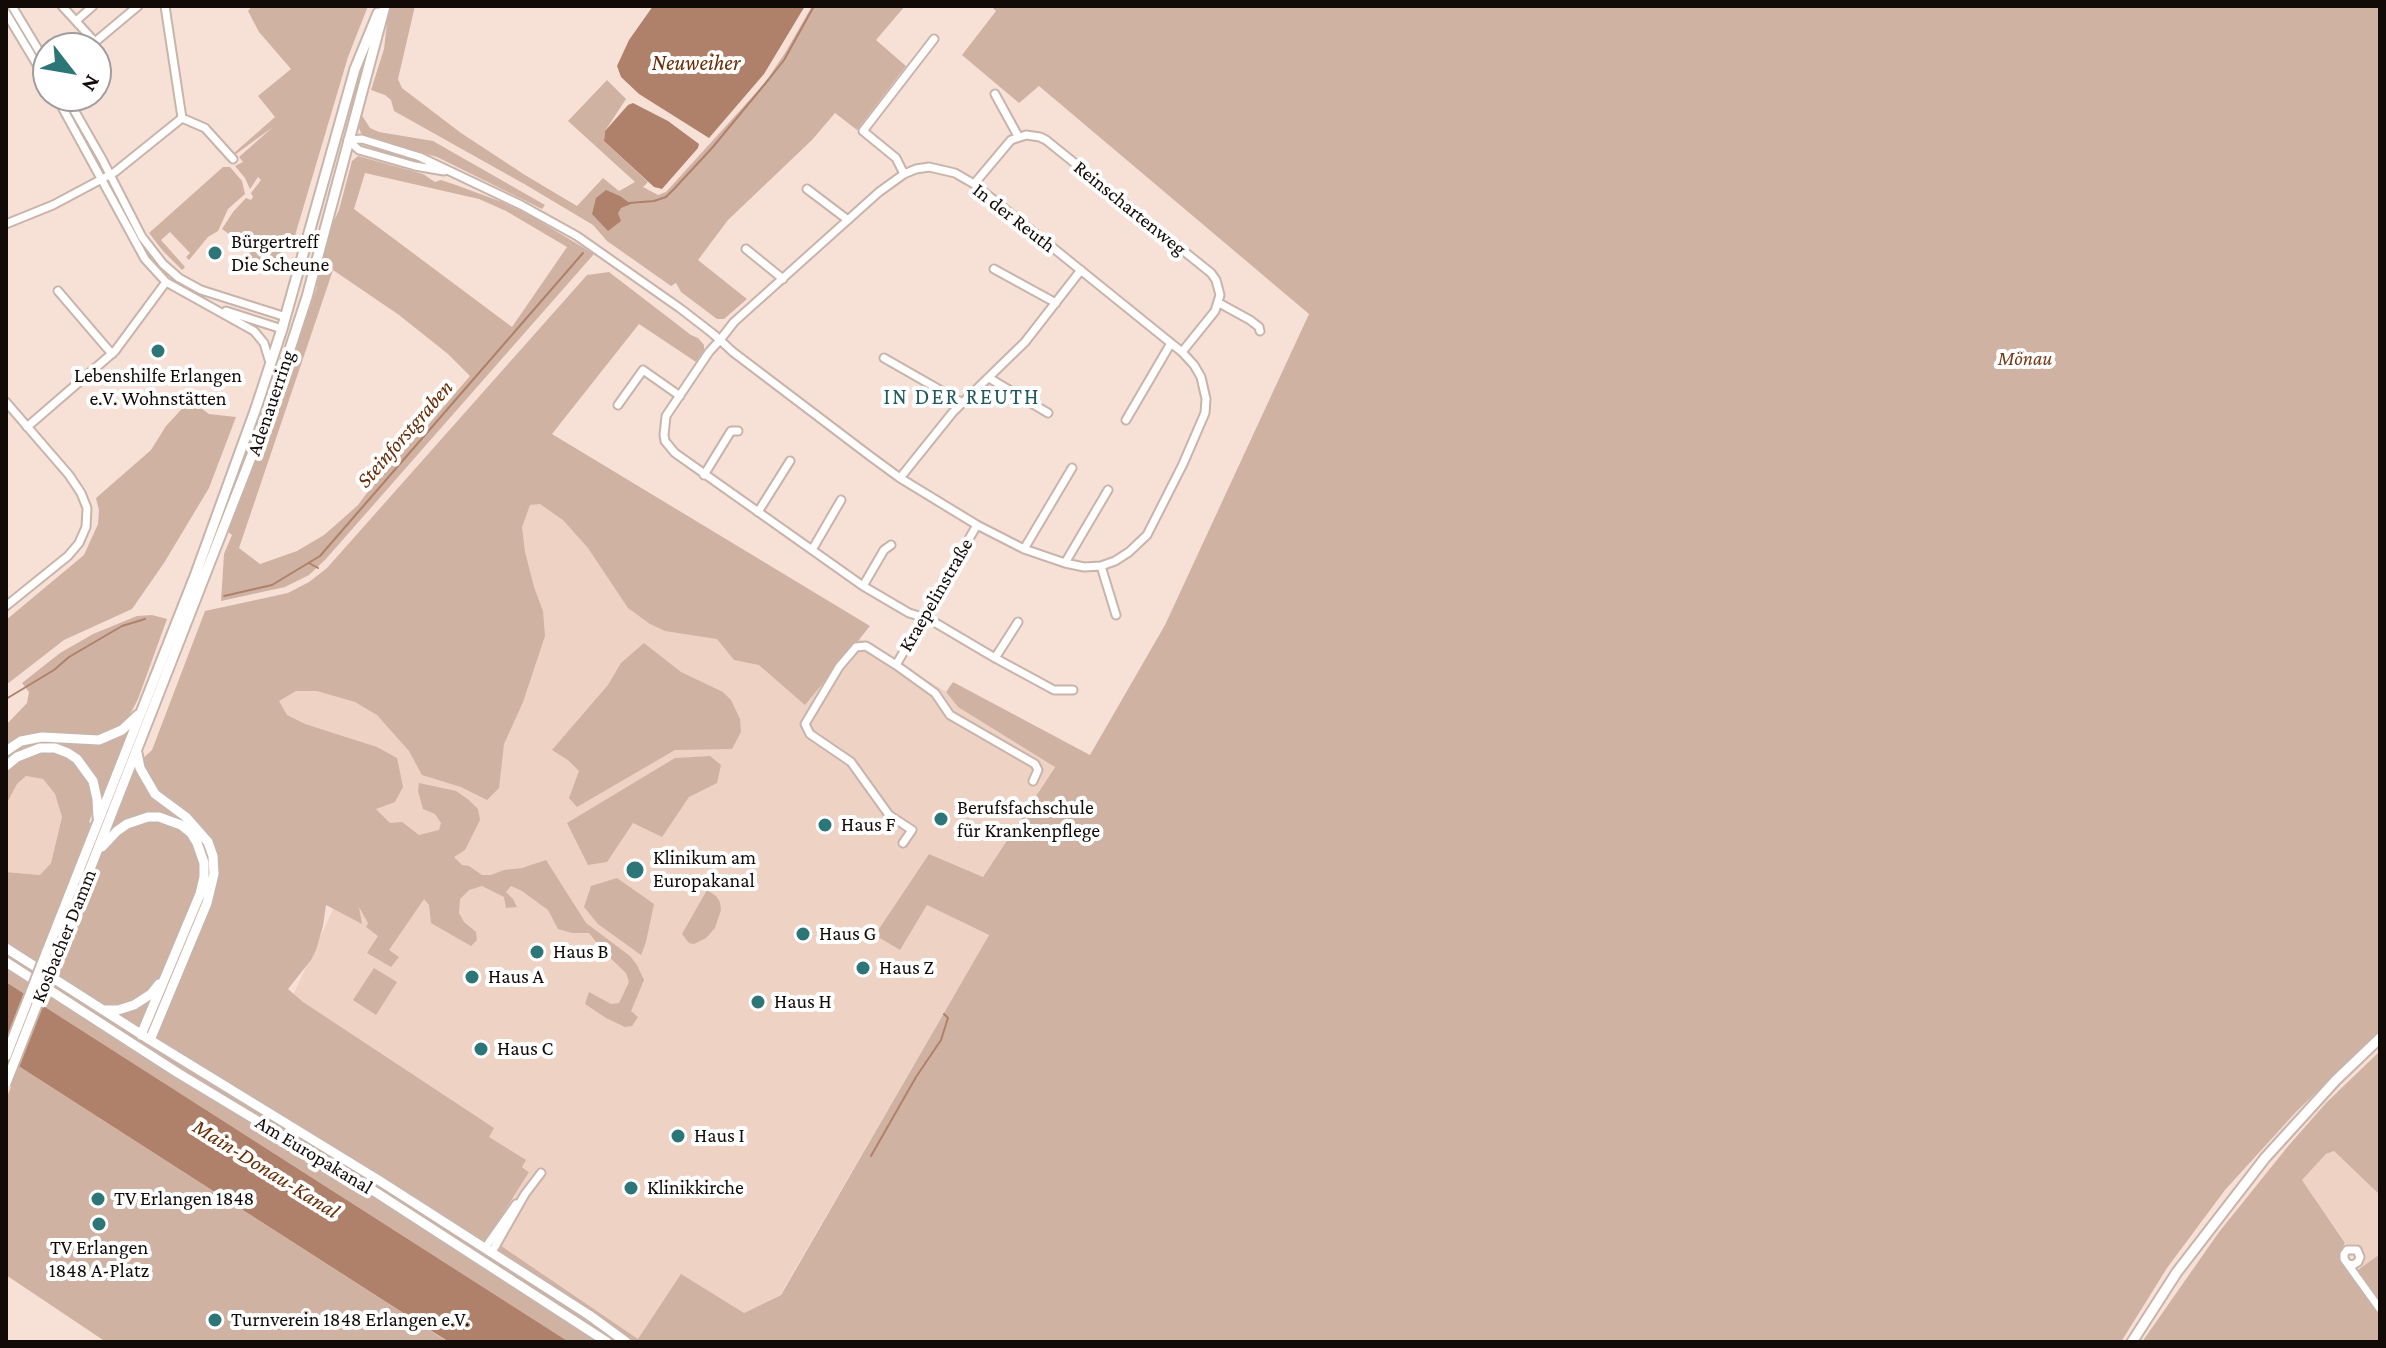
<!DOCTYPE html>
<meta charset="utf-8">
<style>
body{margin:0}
#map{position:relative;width:2386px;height:1348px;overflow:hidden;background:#f7e1d7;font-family:"Crimson Pro",serif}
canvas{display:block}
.frame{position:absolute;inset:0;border:8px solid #110a07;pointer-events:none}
.north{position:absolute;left:32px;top:32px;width:80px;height:80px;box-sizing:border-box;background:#fff;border:2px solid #a09d9c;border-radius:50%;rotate:121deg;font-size:22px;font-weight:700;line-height:32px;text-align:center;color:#110a07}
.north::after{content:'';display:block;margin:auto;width:28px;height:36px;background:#2c7678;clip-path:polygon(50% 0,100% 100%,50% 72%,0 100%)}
</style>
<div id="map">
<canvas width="2386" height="1348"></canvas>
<div class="frame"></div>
<div class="north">N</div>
</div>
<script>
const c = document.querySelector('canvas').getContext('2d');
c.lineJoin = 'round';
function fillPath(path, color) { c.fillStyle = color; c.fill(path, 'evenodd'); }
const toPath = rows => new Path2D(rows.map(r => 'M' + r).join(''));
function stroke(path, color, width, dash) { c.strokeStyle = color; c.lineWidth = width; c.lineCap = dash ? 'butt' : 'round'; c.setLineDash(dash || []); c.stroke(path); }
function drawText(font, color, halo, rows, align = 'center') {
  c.font = font + ' "Crimson Pro",serif'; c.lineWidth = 8; c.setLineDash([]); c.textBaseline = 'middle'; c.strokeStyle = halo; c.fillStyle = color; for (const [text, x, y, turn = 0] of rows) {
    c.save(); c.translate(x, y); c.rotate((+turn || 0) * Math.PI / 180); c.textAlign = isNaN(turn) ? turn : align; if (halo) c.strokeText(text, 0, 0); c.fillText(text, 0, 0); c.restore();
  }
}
fillPath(toPath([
 [486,397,866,631,860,639,946,692,958,707,1055,766,983,877,929,854,876,935,900,949,927,905,989,935,780,1295,744,1313,638,1339,487,1237,529,1171,282,1019,355,862,225,771],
 [26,776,43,779,55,794,62,817,51,863,40,875,6,872,6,805,17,784],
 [2334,1151,2380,1195,2380,1254,2360,1269,2364,1259,2361,1248,2355,1244,2347,1245,2302,1180,2326,1154]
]), '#eed2c4');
fillPath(toPath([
 [252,6,368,6,348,57,291,249,283,250,265,272,244,259,252,251,222,229,233,212,246,198,251,200,253,197,251,193,261,180,258,177,250,189,245,178,235,166,243,162,239,157,273,127,236,154,234,153,275,117,258,96,291,69,259,32,248,11],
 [389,6,415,6,398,79,402,88,461,133,525,175,577,206,603,178,619,191,635,182,568,121,607,80,626,99,605,131,604,141,648,182,643,187,658,195,666,192,764,84,785,53,812,6,905,6,876,40,906,66,857,130,835,113,812,140,728,220,698,260,747,299,724,319,717,319,681,292,676,283,671,286,607,241,593,225,526,185,394,111,391,100,385,95,371,90,384,49],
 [991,6,2380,6,2380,1030,2296,1112,2225,1190,2167,1268,2121,1342,569,1342,6,982,6,872,40,875,51,863,62,817,55,794,43,779,26,776,17,784,6,805,6,773,20,760,41,753,59,754,75,763,89,780,93,796,93,811,89,822,111,830,136,765,152,750,205,611,288,593,309,582,327,568,587,275,609,272,691,335,698,338,704,345,704,350,696,362,639,324,552,434,870,626,805,705,759,665,734,660,717,639,665,631,650,624,628,608,588,548,563,520,540,504,530,505,522,527,525,552,534,587,543,611,545,636,523,702,504,744,499,788,487,800,461,787,422,775,409,751,377,715,355,702,317,691,296,691,279,701,287,715,305,724,377,747,397,758,403,787,395,802,376,809,390,823,402,822,419,835,439,830,441,823,435,814,423,809,418,791,419,783,456,791,469,800,478,809,480,820,465,850,454,857,462,865,469,866,482,875,491,875,504,870,522,868,546,860,586,923,630,956,637,965,644,980,631,1011,638,1017,632,1026,625,1027,606,1018,585,1004,589,992,611,1004,619,1003,629,982,626,973,604,952,589,933,572,933,558,929,548,910,522,891,511,886,506,892,513,899,517,907,506,908,504,897,482,886,469,890,460,899,459,913,464,922,476,932,477,940,471,946,431,923,429,905,424,899,389,950,399,957,391,967,367,953,378,936,366,927,368,923,359,907,362,924,326,905,323,926,316,950,311,960,288,989,303,1002,494,1128,489,1137,526,1160,522,1167,529,1172,488,1237,638,1339,681,1274,744,1313,781,1295,989,935,927,905,900,950,875,935,929,854,983,877,1055,767,958,707,946,692,953,682,1090,755,1165,625,1309,314,1039,86,1019,103,962,55,996,11],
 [361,114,370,128,379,132,433,141,545,205,542,209,437,157,369,138,361,133,359,128],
 [358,156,423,174,435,182,441,180,456,185,502,202,531,216,594,254,325,560,309,575,285,587,221,601,224,554,232,535,228,532,273,414,306,311,309,311,317,287,315,286,330,229,339,210,352,161],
 [365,173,479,199,506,211,567,247,512,327,354,209],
 [333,270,399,315,448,354,470,376,423,431,383,462,376,481,358,505,348,514,324,535,297,551,260,564,239,548],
 [223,167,230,167,242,181,245,194,228,209,218,231,208,237,189,260,186,257,190,253,170,232,161,240,185,267,182,270,163,251,149,233],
 [190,400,209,414,236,417,209,488,164,563,132,609,64,640,6,685,6,620,84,555,98,524,99,510,96,498,151,450,166,426],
 [152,615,167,619,138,699,127,720,120,726,92,736,33,734,6,746,6,725,27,703,29,692,22,683,60,653,93,634,137,616],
 [644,643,681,672,723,692,731,700,740,719,741,732,732,749,675,750,577,807,569,798,579,771,568,760,552,750,608,685,621,663],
 [129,729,101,804,98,782,82,759,37,741,94,744,105,743],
 [710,756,721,765,717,783,689,797,662,837,633,823,607,862,588,865,567,823,675,758],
 [617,878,654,904,646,942,641,955,598,924,584,907,591,886],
 [707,890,716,896,720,902,721,910,715,928,706,938,694,944,689,943,682,934],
 [374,968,397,982,376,1015,353,1000],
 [2380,1051,2380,1195,2334,1151,2326,1154,2302,1180,2345,1243,2339,1255,2342,1263,2351,1275,2380,1254,2380,1342,2142,1342,2219,1232,2289,1145,2326,1103],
 [6,1058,448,1342,106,1342,6,1275,6,1099,11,1087,6,1082]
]), '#d0b2a3');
fillPath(toPath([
 [653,6,805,6,764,74,709,138,639,94,621,77,617,66,629,40],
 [633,103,668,121,699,144,698,148,662,189,654,187,604,141,605,131,628,105],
 [606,190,620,196,631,204,621,208,618,213,621,221,608,231,592,214,596,198],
 [6,982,569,1342,449,1342,411,1318,6,1058]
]), '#af816a');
stroke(toPath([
 [629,203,654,201,666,197,674,189,712,148,769,79,784,60,814,6],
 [309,563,318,568],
 [224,596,272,585,320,556,583,253],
 [6,699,54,670,69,657,122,626,145,619],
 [871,1156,916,1077,941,1040,948,1018,944,1014]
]), '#af816a', 2);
const street = toPath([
 [12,6,48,66],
 [62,6,95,42,138,6],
 [165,6,182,118],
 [6,13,48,83],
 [76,21,93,6],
 [995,94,1018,136],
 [56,96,145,259,166,282,254,331,264,343,270,363],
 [66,96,102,159,142,237,163,264,179,278,201,290,286,317],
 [182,118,205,128,233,159],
 [348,140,362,139,420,157,521,205,577,236,681,309,712,333,720,340,733,352,870,456,900,478,977,525,1024,549,1065,563,1084,567,1101,566,1115,561,1129,552,1147,535,1183,464,1205,413,1206,399,1201,377,1194,365,1182,352,974,184,955,173,929,167,916,169,904,174,879,192,734,322,720,340,709,352,666,416,664,435,665,441,675,453,863,586,909,613,929,619,995,658,1054,690,1073,690],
 [348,140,359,150,415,166,444,171],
 [904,174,896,158,863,131,934,39],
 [974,184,1011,140,1026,135,1040,137,1046,140,1211,273,1216,280,1220,295,1215,311,1182,352],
 [807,189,848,220],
 [6,224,53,205,115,172,182,118],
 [746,249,783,279],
 [994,269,1056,303],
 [58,291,112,354],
 [1219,303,1250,320,1259,327,1260,331],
 [226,311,282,329],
 [884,358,961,402],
 [989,378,1048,413],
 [6,402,69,475,81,493,87,508,86,527,79,543,68,556,6,606],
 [618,405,643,370,680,396],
 [1126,420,1171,343],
 [27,427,115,351,166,282],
 [704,475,731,431,738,431],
 [900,478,953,412,1025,342,1081,270],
 [758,512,790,461],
 [1024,549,1072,468],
 [812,550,841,500],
 [1065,563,1108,490],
 [1101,566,1116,615],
 [863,586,884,550,891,545],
 [995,658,1018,622],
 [896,665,977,525],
 [903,843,912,830,889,815,851,762,810,734,805,724,839,667,856,647,866,646,896,665,935,693,950,715,1035,764,1038,770,1033,781],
 [485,1248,516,1204],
 [492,1252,525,1194,541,1173],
 [2348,1264,2353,1265,2358,1262,2360,1257,2357,1250,2347,1250,2344,1254,2344,1259,2380,1309]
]);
const secondary = toPath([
 [6,751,21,741,42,737,99,740,122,730,138,715],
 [137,753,140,768,155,794,186,817,208,842,213,856,214,874,207,903,150,1040],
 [6,766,17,757,40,748,55,748,68,753,77,759,93,781,97,799,98,817],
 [102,847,117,831,127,824,148,817,159,817,181,825,191,833,197,843,204,863,204,877,200,894,141,1035],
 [6,948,150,1040,380,1181,589,1315,626,1342],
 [47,951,195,576,256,408,282,329,355,69,378,13],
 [56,956,273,401,307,297,385,6],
 [6,962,178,1073,377,1193,607,1342],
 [103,1010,118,1010,134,1005,151,994,159,984],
 [2132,1342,2177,1272,2265,1158,2336,1080,2380,1038]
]);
stroke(street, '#c9b4aa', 11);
stroke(secondary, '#c9b4aa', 13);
stroke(street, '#fff', 7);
stroke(secondary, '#fff', 9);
const secondaryBridge = toPath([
 [6,1056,47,951],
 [6,1083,56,956]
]);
stroke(secondaryBridge, '#c9b4aa', 13, []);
stroke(secondaryBridge, '#fff', 9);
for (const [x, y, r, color] of [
 [215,253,8,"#2c7678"],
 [158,351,8,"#2c7678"],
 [941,819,8,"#2c7678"],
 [825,825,8,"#2c7678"],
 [635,870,10,"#2c7678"],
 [803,934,8,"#2c7678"],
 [537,952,8,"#2c7678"],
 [863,968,8,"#2c7678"],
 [472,977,8,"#2c7678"],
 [758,1002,8,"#2c7678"],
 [481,1049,8,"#2c7678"],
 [678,1136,8,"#2c7678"],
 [631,1188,8,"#2c7678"],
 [98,1199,8,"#2c7678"],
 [99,1224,8,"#2c7678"],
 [215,1320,8,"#2c7678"]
]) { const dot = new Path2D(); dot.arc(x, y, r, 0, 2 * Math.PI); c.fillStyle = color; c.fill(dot); stroke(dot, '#fff', 3); }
drawText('20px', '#110a07', '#fff', [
 ["Reinschartenweg",1130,208,39],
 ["In der Reuth",1014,218,38],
 ["Adenauerring",271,403,-71],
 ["Kraepelinstraße",936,595,-60],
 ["Kosbacher Damm",64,936,-68],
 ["Am Europakanal",314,1155,31]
]);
drawText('20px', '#110a07', '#fff', [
 ["Bürgertreff",231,242],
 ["Die Scheune",231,265],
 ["Lebenshilfe Erlangen",158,376,"center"],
 ["e.V. Wohnstätten",158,399,"center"],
 ["Berufsfachschule",957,808],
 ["für Krankenpflege",957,831],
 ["Haus F",841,825],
 ["Klinikum am",653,858],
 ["Europakanal",653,881],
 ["Haus G",819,934],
 ["Haus B",553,952],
 ["Haus Z",879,968],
 ["Haus A",488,977],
 ["Haus H",774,1002],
 ["Haus C",497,1049],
 ["Haus I",694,1136],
 ["Klinikkirche",647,1188],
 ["TV Erlangen 1848",114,1199],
 ["TV Erlangen",99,1248,"center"],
 ["1848 A-Platz",99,1271,"center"],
 ["Turnverein 1848 Erlangen e.V.",231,1320]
], 'left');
drawText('italic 20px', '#763a17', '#fff', [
 ["Mönau",2025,359]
]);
drawText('italic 22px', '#682d06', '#fff', [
 ["Neuweiher",696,63],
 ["Steinforstgraben",405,434,-49],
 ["Main-Donau-Kanal",266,1169,32]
]);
c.letterSpacing = '2px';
drawText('22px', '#1f5a5c', '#fff', [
 ["IN DER REUTH",962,397]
]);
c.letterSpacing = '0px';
</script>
